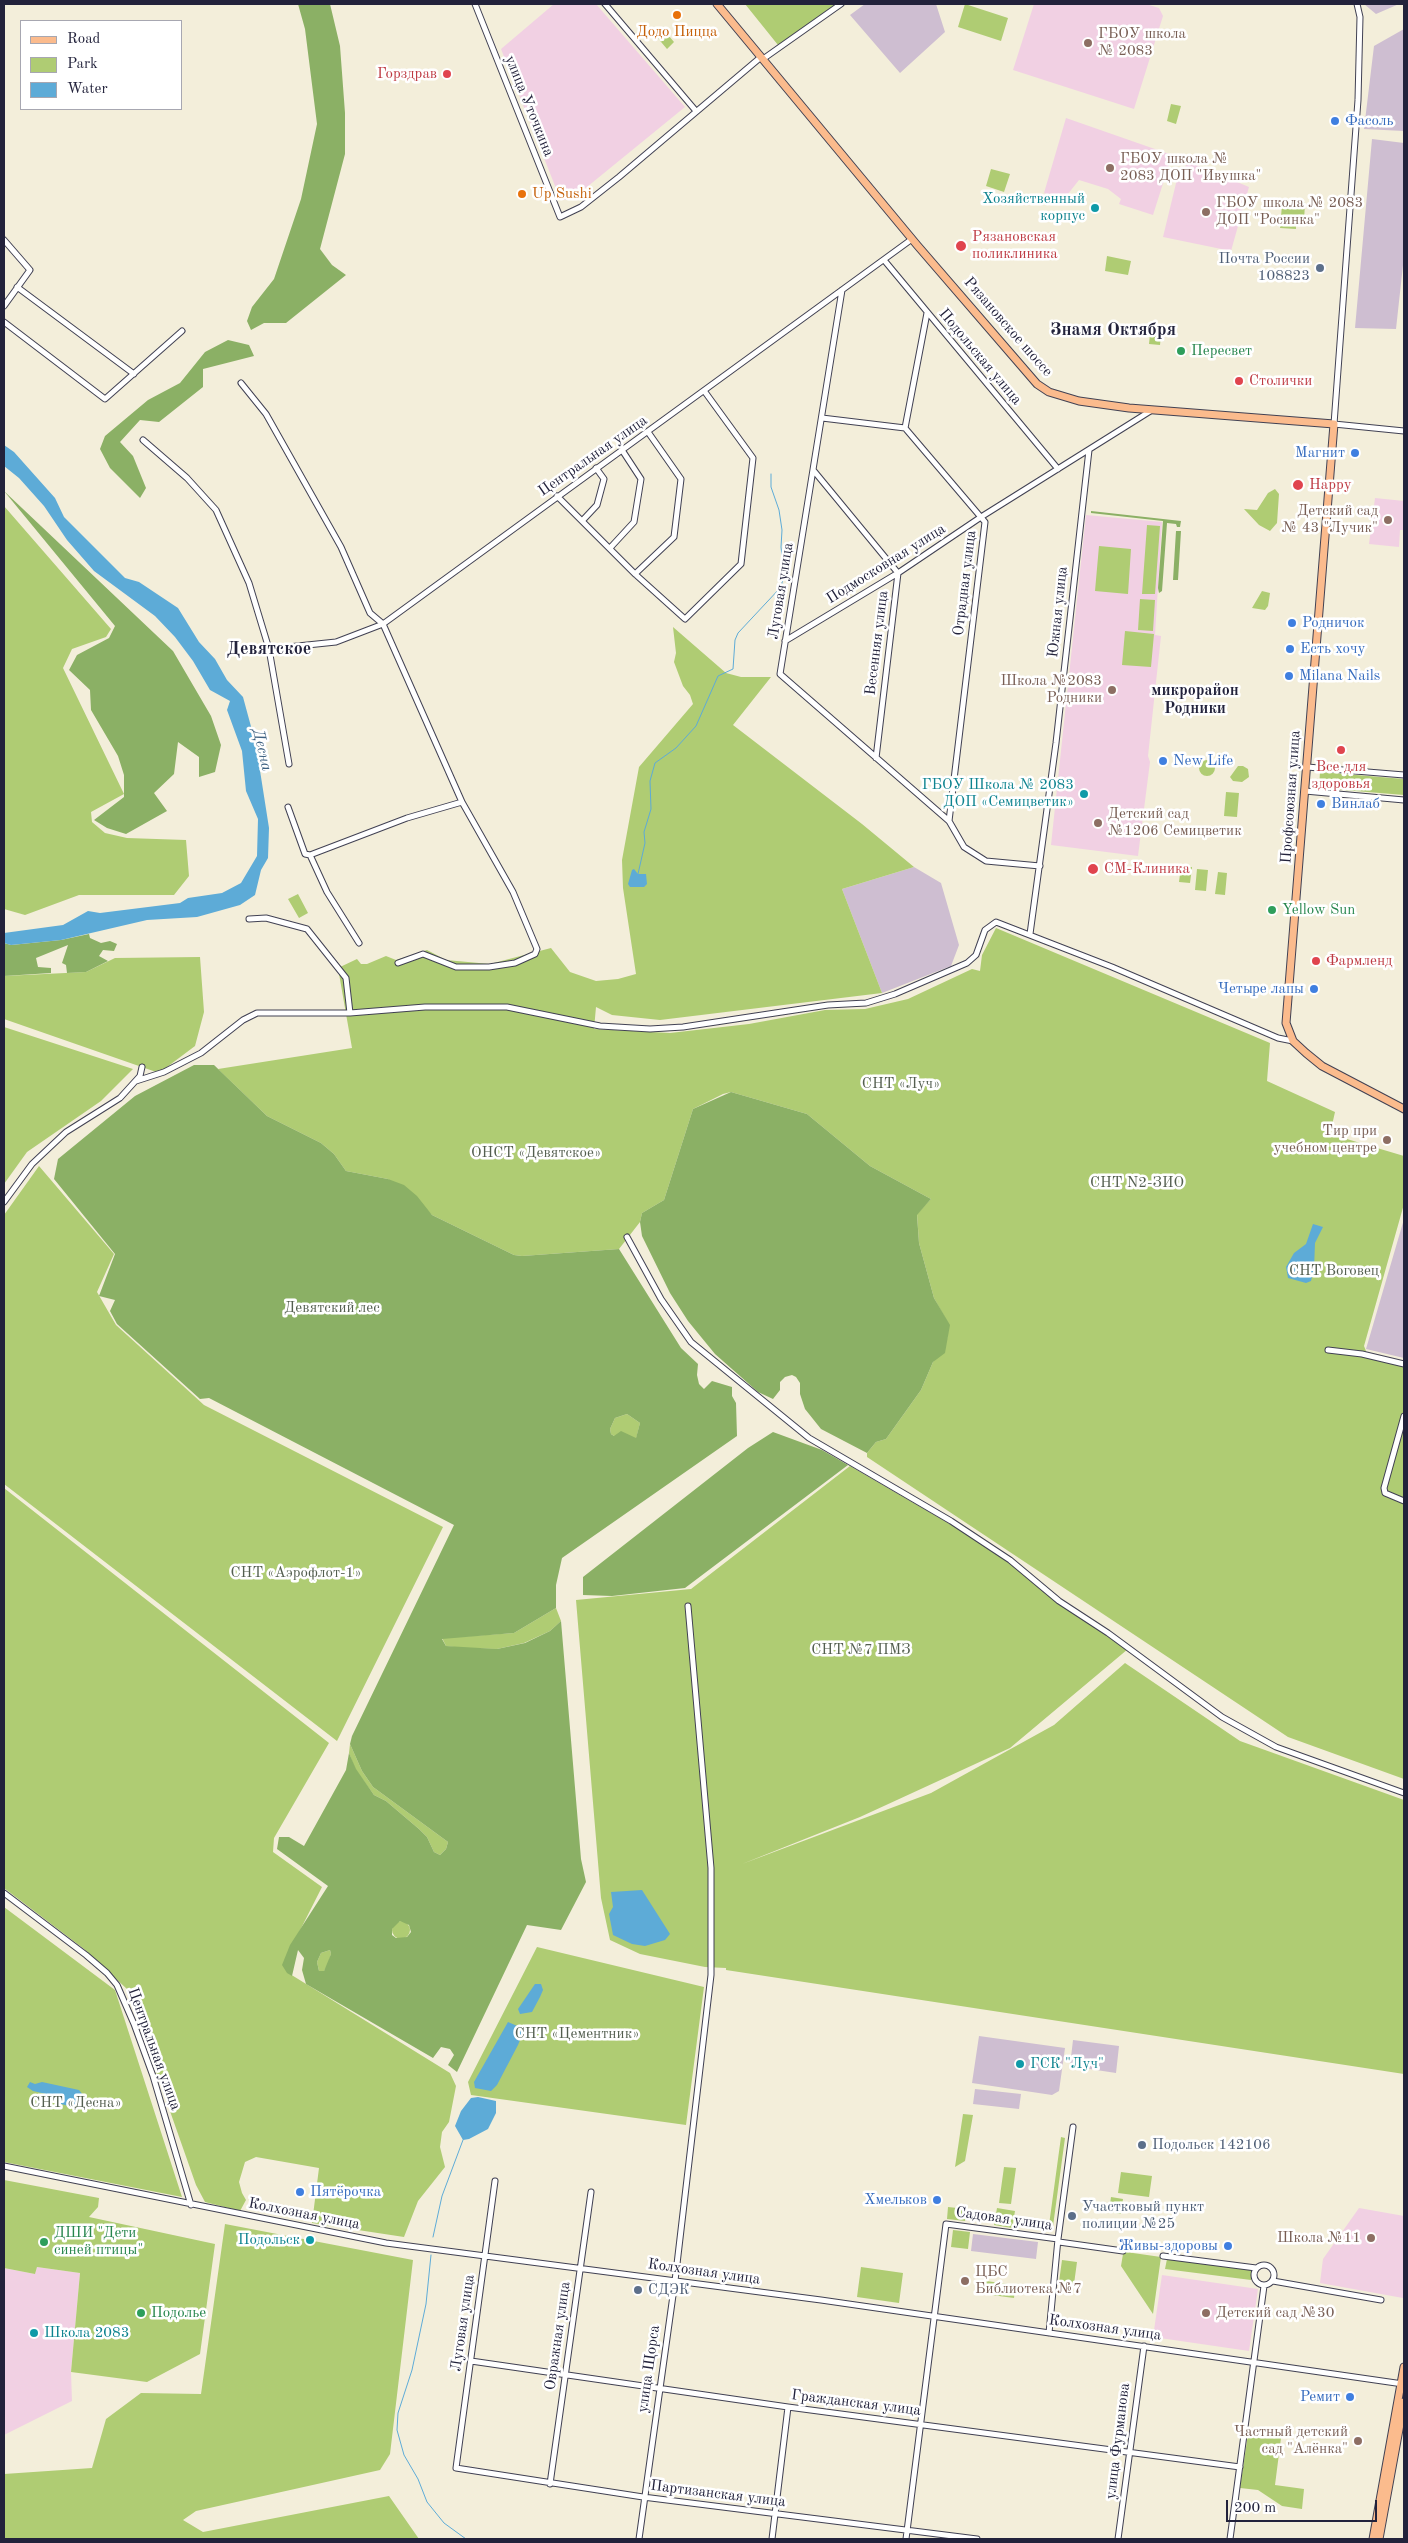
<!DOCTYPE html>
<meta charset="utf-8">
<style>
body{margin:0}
#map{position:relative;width:1408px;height:2543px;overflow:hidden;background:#f3eeda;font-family:"Old Standard TT",serif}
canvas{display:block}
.frame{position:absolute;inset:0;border:5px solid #22223b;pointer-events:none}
.legend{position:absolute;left:20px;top:20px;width:162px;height:90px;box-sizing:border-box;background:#fff;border:1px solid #a7a7b1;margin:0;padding:6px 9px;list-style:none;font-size:15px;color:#22223b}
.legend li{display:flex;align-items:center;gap:10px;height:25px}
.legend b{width:25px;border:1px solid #a7a7b1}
.scale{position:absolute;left:1226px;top:2500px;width:151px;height:22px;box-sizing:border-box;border:2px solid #22223b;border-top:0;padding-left:6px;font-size:15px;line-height:18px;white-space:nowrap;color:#22223b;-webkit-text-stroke:4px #fff;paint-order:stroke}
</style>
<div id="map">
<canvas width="1408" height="2543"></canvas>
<div class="frame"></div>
<ul class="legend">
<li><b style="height:6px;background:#fbbb8d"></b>Road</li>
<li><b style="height:14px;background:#afcc73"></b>Park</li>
<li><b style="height:14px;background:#5dabd7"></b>Water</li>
</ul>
<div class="scale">200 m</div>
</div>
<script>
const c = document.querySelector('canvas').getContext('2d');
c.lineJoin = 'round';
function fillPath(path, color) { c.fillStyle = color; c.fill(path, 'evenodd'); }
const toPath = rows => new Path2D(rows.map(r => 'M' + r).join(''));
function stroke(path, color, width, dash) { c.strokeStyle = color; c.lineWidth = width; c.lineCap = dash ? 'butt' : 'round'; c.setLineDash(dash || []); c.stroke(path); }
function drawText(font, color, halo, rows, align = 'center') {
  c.font = font + ' "Old Standard TT",serif'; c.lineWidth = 5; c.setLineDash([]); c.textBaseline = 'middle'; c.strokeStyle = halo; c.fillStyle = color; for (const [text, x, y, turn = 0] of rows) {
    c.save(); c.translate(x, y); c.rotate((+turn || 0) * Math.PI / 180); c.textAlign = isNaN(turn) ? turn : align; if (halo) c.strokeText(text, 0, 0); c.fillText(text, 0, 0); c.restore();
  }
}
fillPath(toPath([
 [554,4,596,4,685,107,571,200,564,200,559,196,501,49],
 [1034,4,1146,4,1159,8,1163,16,1134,109,1013,70],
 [1066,118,1172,155,1153,215,1119,204,1121,199,1108,189,1079,180,1064,199,1044,193],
 [1189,162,1249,187,1231,251,1163,237,1178,175],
 [1375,498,1404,501,1404,530,1400,530,1399,547,1369,544],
 [1086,515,1162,522,1155,635,1161,636,1148,756,1150,762,1138,856,1051,845],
 [1359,2208,1404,2216,1403,2298,1320,2283,1323,2259],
 [37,2267,80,2273,71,2372,72,2401,4,2435,4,2268,35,2274],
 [1162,2275,1258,2289,1249,2351,1153,2337]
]), '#f1d0e3');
fillPath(toPath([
 [865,4,936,4,945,32,900,73,850,15],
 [1364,4,1399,4,1376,14],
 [1404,29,1404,131,1364,129,1374,46],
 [1372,139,1404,143,1404,256,1396,329,1355,328],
 [914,867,941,883,959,945,951,966,882,993,842,889],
 [1404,1219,1404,1358,1366,1349],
 [979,2036,1065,2048,1059,2091,1052,2095,972,2083],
 [1073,2040,1119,2046,1116,2073,1070,2066],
 [975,2089,1021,2094,1019,2109,973,2104],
 [973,2234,1038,2242,1036,2259,971,2251]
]), '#cebed1');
fillPath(toPath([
 [745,4,836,4,778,45],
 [965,4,1008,18,1001,41,958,27],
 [664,30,674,42,667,49,656,36],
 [1171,104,1181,106,1176,124,1167,121],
 [991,169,1010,174,1004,192,986,186],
 [1298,202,1305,202,1304,222,1296,222,1296,229,1280,228,1282,205,1297,206],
 [1107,256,1131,261,1128,275,1105,271],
 [1151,324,1162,325,1160,345,1149,344],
 [1275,489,1279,494,1277,523,1270,531,1259,525,1244,509,1257,510,1268,493],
 [4,506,111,629,106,637,72,649,63,668,124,794,91,812,92,822,105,833,127,838,186,840,189,876,174,895,79,895,25,915,4,909],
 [1147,525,1160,526,1155,594,1142,594],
 [1099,546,1131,549,1128,594,1095,591],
 [1262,591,1270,593,1268,606,1265,610,1252,608],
 [1140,599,1155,600,1153,631,1138,630],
 [673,627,726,673,741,677,771,677,733,725,862,824,914,867,842,889,882,993,660,1020,612,1015,596,1007,594,1029,670,1033,749,1024,825,1010,865,1009,908,999,972,969,980,971,982,955,996,928,1270,1043,1267,1081,1335,1112,1330,1134,1404,1156,1404,1204,1364,1346,1368,1356,1404,1366,1404,1779,1288,1737,867,1457,867,1453,876,1442,886,1439,921,1390,933,1362,947,1339,949,1325,934,1298,919,1243,917,1214,931,1199,870,1166,807,1114,731,1092,723,1094,693,1109,664,1200,642,1213,640,1222,619,1249,522,1256,514,1255,432,1215,388,1179,346,1171,334,1154,321,1143,267,1116,218,1069,352,1048,338,968,357,959,361,964,367,964,386,956,396,960,427,950,446,960,490,964,551,948,570,972,596,981,618,979,636,974,623,888,622,860,639,767,693,704,690,695,683,686,674,662,676,653],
 [1125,631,1154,634,1151,667,1122,665],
 '1199 768a8 8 0 1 1 16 0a8 8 0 1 1-16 0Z',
 [1238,766,1243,766,1248,769,1249,777,1242,782,1233,781,1230,777],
 [1320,772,1404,779,1404,795,1319,788],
 [1226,792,1239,793,1237,817,1224,816],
 [1181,866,1192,867,1190,883,1179,882],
 [1197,869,1208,870,1206,891,1195,890],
 [1218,872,1227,873,1225,895,1215,894],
 [298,894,308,913,299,918,288,899],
 [200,957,204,1012,195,1046,159,1073,4,1019,4,976,86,972,115,958],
 [4,1027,133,1069,101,1101,27,1152,4,1184],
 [39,1166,114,1254,97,1292,116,1325,204,1405,443,1527,337,1741,4,1484,4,1215],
 [627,1414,640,1423,636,1439,614,1436,611,1434,610,1429,615,1418],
 [850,1466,991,1548,1128,1649,1010,1748,860,1817,742,1864,931,1793,1054,1725,1125,1663,1240,1741,1404,1800,1404,2074,726,1970,726,1968,705,1967,640,1954,610,1940,601,1898,576,1600,691,1589],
 [4,1488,329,1743,274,1838,273,1852,322,1887,290,1950,290,1974,450,2073,456,2086,449,2122,442,2132,440,2147,445,2167,418,2201,404,2237,312,2223,319,2168,256,2157,245,2162,239,2182,242,2193,246,2200,240,2211,205,2202,196,2185,127,1989,84,1949,4,1888],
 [556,1608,561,1621,550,1631,524,1643,497,1649,462,1648,446,1646,442,1638,514,1633],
 [350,1744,362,1771,373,1787,448,1842,446,1849,440,1855,434,1852,427,1837,419,1829,386,1801,374,1795,355,1769,349,1753],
 [4,1907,115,1990,182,2197,4,2162],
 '392 1930a9 9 0 1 1 18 0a9 9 0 1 1-18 0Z',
 [537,1947,704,1987,686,2125,471,2095,468,2082],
 [330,1950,331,1954,328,1964,324,1971,319,1971,317,1962,321,1953],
 [963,2114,973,2115,965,2161,955,2167],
 [1061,2137,1065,2138,1053,2226,1049,2225],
 [1004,2167,1016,2168,1011,2204,999,2203],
 [1121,2172,1152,2176,1149,2197,1118,2193],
 [4,2180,99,2198,98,2207,89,2217,215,2244,200,2354,147,2382,71,2372,80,2273,37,2267,35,2274,4,2268],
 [1111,2197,1123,2199,1121,2214,1109,2212],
 [948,2207,967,2209,965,2221,947,2219],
 [997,2208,1015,2211,1012,2228,994,2225],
 [225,2224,413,2260,390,2454,380,2470,196,2511,183,2520,203,2532,389,2496,419,2539,4,2539,4,2474,92,2468,106,2419,141,2393,201,2394],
 [953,2230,970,2232,968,2249,951,2247],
 [1126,2252,1161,2257,1153,2314,1121,2266,1123,2254],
 [1167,2259,1252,2270,1251,2280,1165,2269],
 [1062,2260,1077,2262,1074,2284,1059,2282],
 [861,2267,903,2273,899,2303,857,2297],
 [986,2281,1015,2285,1014,2298,984,2294],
 [1248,2434,1281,2438,1275,2485,1304,2489,1302,2509,1282,2506,1258,2490,1240,2488]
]), '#afcc73');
fillPath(toPath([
 [298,4,330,4,340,46,345,113,345,154,320,249,332,265,346,275,286,323,264,323,251,330,247,321,252,307,274,279,301,199,317,124,305,29],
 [228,340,249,345,254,356,203,369,203,387,159,422,140,420,120,442,133,456,146,488,140,498,110,468,100,449,105,436,148,400,180,383,205,352],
 [4,491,173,651,211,716,221,745,215,772,199,777,199,757,178,742,174,774,154,793,167,811,126,834,107,828,94,820,124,797,124,775,118,756,91,710,90,690,69,670,77,655,109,638,115,626],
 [1091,511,1181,521,1180,527,1177,527,1176,524,1167,523,1162,591,1159,593,1158,588,1163,521,1091,513],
 [1176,531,1181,531,1178,580,1173,580],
 [89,934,90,938,101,943,110,941,117,944,114,951,103,950,99,956,108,961,86,972,67,973,66,965,62,963,68,945,36,958,38,967,51,968,51,973,4,976,4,943,11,945,61,940],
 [194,1065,214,1065,267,1116,321,1143,334,1154,346,1171,388,1179,404,1185,417,1196,432,1215,514,1255,522,1256,619,1249,681,1348,698,1364,697,1375,699,1384,704,1389,712,1381,732,1387,732,1396,736,1403,737,1436,562,1558,556,1585,556,1608,514,1633,442,1639,446,1646,497,1649,525,1643,550,1631,561,1621,581,1859,586,1882,561,1930,527,1925,457,2072,448,2065,454,2055,450,2049,441,2047,433,2058,306,1984,302,1970,304,1958,298,1950,292,1976,287,1973,282,1965,290,1945,328,1886,277,1849,279,1837,289,1837,304,1846,346,1770,349,1753,356,1769,374,1795,386,1801,419,1829,427,1837,434,1852,440,1855,446,1849,448,1842,373,1787,362,1771,350,1744,352,1736,454,1525,209,1398,200,1399,117,1324,110,1311,115,1300,99,1296,115,1254,54,1179,58,1159,135,1096],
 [627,1414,640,1423,636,1438,621,1431,614,1436,611,1434,610,1429,615,1418],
 [400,1921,409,1925,411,1932,407,1937,396,1938,392,1935,392,1929],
 [330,1950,331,1954,324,1971,319,1971,317,1962,321,1953],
 [731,1092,807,1114,870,1166,931,1199,917,1215,919,1243,934,1298,950,1325,945,1353,933,1362,921,1390,886,1439,876,1442,867,1453,821,1429,805,1409,800,1394,800,1383,796,1377,792,1375,785,1377,780,1382,780,1390,773,1399,758,1392,715,1354,688,1321,670,1293,642,1236,640,1222,642,1213,664,1200,693,1109],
 [773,1432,822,1450,848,1465,685,1588,612,1596,583,1595,583,1577,748,1448]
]), '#8bb065');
fillPath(toPath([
 [4,445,14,452,55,498,64,517,125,578,139,582,178,608,199,642,215,659,227,680,243,697,256,745,269,828,268,858,261,870,255,895,240,905,197,917,147,920,61,940,11,945,4,943,4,933,63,925,88,911,100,913,180,903,188,898,222,893,241,883,257,856,258,819,246,791,242,751,227,710,230,701,210,690,193,661,175,637,155,616,94,571,67,540,44,506,19,478,4,466],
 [634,869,638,874,646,874,647,884,644,887,630,887,628,884,632,870],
 [1313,1224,1323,1227,1315,1243,1314,1269,1311,1281,1306,1283,1288,1278,1286,1267,1294,1253,1306,1244],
 [642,1890,670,1934,665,1940,645,1946,632,1944,613,1935,609,1914,613,1907,611,1892],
 [535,1984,541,1984,543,1990,540,1997,532,2012,520,2014,518,2009],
 [508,2022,522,2028,522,2035,518,2045,497,2085,491,2091,475,2088,474,2082],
 [30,2082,35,2084,42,2082,79,2090,87,2100,83,2104,69,2106,57,2103,46,2094,33,2091,27,2087],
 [478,2097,496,2101,496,2113,488,2129,469,2139,463,2140,455,2126,461,2111,471,2098]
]), '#5dabd7');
stroke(toPath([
 [638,874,645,843,644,832,651,809,650,781,655,763,676,748,696,726,718,676,733,669,735,640,738,633,781,587,784,574,781,547,782,530,779,510,771,487,771,474],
 [433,2237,442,2196,463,2140],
 [431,2255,426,2304,412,2370,398,2413,397,2430,404,2455,418,2479,427,2502,444,2523,466,2539]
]), '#5dabd7', 1);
const minor = toPath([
 [475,4,560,217,581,207,619,177,761,57],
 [605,4,696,111],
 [1357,4,1360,17,1358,100,1334,424,1404,431],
 [763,59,841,4],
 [4,240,30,270,4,306],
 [884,260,1058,469],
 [17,287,134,374],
 [842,290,780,674,949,821,964,847,986,861,1040,866],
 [4,322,105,399,182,331],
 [241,383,266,414,341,547,370,613,383,624,462,802,407,818,310,855,327,892,359,943],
 [822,418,905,428,985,522,949,821],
 [905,428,927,313],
 [143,440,187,478,216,510,249,583,269,649,289,764],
 [814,471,898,573,876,758],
 [557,496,635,574,685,619,741,564,753,458,705,392],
 [582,521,597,505,604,479,596,468],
 [610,548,634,522,641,479,622,450],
 [635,574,674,537,681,479,648,432],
 [785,641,898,573,981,517,1152,410],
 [269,649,336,642,383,624,912,239],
 [1307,767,1404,775],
 [1305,791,1404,800],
 [288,807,305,854,310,855],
 [249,919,266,918,307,929,346,978,350,1013],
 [1030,934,1056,743,1089,450],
 [398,963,423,954,456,967,489,967,515,963,535,954,537,949,513,892,462,802],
 [136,1081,164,1072,201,1053,243,1020,257,1013,350,1013,425,1007,507,1007,600,1026,650,1029,683,1027,828,1005,866,1003,895,994,967,963,976,955,985,930,996,922,1112,967,1278,1038,1293,1041],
 [4,1202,32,1164,66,1132,120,1098,140,1076,142,1067],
 [627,1237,661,1299,691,1342,809,1438,951,1521,1010,1560,1059,1601,1108,1633,1222,1717,1276,1747,1404,1793],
 [1328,1350,1362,1354,1404,1364],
 [1404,1416,1384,1488,1385,1493,1404,1501],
 [4,1893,86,1955,107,1973,117,1985,134,2024,153,2076,191,2205],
 [4,2166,386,2243,821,2300,1403,2384],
 [495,2181,456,2468,643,2497,977,2539],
 [1059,2242,1123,2251],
 [1163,2256,1256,2268],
 '1254 2275a10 10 0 1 1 20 0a10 10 0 1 1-20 0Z',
 [1273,2281,1381,2300],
 [1049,2333,1058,2239,1073,2127],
 [471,2361,788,2407,1240,2467],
 [550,2484,591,2192],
 [639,2539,675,2281,711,1975,711,1868,688,1606],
 [772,2539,788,2407],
 [906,2539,946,2224,1058,2239],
 [1118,2539,1144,2346],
 [1230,2539,1264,2286]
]);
const major = toPath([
 [717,4,917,245,1037,384,1049,392,1079,401,1129,408,1334,424,1286,1023,1293,1041,1306,1053,1322,1066,1404,1109],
 [1373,2539,1404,2367],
 [1379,2539,1404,2402]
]);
stroke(minor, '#414153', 7);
stroke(major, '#414153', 9);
stroke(minor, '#fff', 5);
stroke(major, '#fbbb8d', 7);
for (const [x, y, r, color] of [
 [677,15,5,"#e8710a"],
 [1088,43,5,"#8d6e63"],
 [447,74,5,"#e0444e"],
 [1335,121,5,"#3f7fe0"],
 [1110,168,5,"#8d6e63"],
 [522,194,5,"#e8710a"],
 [1095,208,5,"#0f9aa8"],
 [1206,212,5,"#8d6e63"],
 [961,246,6,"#e0444e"],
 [1320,268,5,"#5c6f8a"],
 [1181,351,5,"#2e9e5b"],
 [1239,381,5,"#e0444e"],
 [1355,453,5,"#3f7fe0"],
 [1298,485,6,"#e0444e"],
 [1388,520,5,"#8d6e63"],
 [1292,623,5,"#3f7fe0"],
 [1290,649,5,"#3f7fe0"],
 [1289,676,5,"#3f7fe0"],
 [1112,690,5,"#8d6e63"],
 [1341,750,5,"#e0444e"],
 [1163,761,5,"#3f7fe0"],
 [1084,794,5,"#0f9aa8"],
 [1321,804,5,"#3f7fe0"],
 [1098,823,5,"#8d6e63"],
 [1093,869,6,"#e0444e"],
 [1272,910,5,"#2e9e5b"],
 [1316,961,5,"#e0444e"],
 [1314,989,5,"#3f7fe0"],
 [1387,1140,5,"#8d6e63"],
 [1020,2064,5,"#0f9aa8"],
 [1142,2145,5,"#5c6f8a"],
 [300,2192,5,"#3f7fe0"],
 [937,2200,5,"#3f7fe0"],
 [1072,2216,5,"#5c6f8a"],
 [1371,2238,5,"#8d6e63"],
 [310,2240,5,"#0f9aa8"],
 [44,2242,5,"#2e9e5b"],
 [1228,2246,5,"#3f7fe0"],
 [965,2281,5,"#8d6e63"],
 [638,2290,5,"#5c6f8a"],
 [141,2313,5,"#2e9e5b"],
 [1206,2313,5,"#8d6e63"],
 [34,2333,5,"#0f9aa8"],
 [1350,2397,5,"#3f7fe0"],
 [1358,2441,5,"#8d6e63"]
]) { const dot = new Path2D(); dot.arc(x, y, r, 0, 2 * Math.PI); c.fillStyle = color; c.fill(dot); stroke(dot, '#fff', 2); }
drawText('15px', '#c56008', '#fff', [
 ["Додо Пицца",677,32],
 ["Up Sushi",532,194,"left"]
]);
drawText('15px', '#785e54', '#fff', [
 ["ГБОУ школа",1098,34],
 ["№ 2083",1098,51],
 ["ГБОУ школа №",1120,159],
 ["2083 ДОП \"Ивушка\"",1120,176],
 ["ГБОУ школа № 2083",1216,203],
 ["ДОП \"Росинка\"",1216,220],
 ["Детский сад",1378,511,"right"],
 ["№ 43 \"Лучик\"",1378,528,"right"],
 ["Школа №2083",1102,681,"right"],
 ["Родники",1102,698,"right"],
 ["Детский сад",1108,814],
 ["№1206 Семицветик",1108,831],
 ["Тир при",1377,1131,"right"],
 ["учебном центре",1377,1148,"right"],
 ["Школа №11",1361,2238,"right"],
 ["ЦБС",975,2272],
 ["Библиотека №7",975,2289],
 ["Детский сад №30",1216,2313],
 ["Частный детский",1348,2432,"right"],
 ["сад \"Алёнка\"",1348,2449,"right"]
], 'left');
drawText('15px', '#be3a42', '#fff', [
 ["Горздрав",437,74,"right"],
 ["Рязановская",972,237],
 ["поликлиника",972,254],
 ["Столички",1249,381],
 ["Happy",1309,485],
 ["Все для",1341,767,"center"],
 ["здоровья",1341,784,"center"],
 ["СМ-Клиника",1104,869],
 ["Фармленд",1326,961]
], 'left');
drawText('15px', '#22223b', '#fff', [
 ["улица Уточкина",529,106,68],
 ["Рязановское шоссе",1008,327,49],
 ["Подольская улица",980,357,50],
 ["Центральная улица",593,456,-35],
 ["Подмосковная улица",886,564,-32],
 ["Отрадная улица",965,583,-83],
 ["Луговая улица",781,591,-81],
 ["Южная улица",1058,612,-84],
 ["Весенняя улица",877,643,-83],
 ["Профсоюзная улица",1291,797,-86],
 ["Центральная улица",154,2049,70],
 ["Колхозная улица",304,2214,11],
 ["Садовая улица",1004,2219,8],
 ["Колхозная улица",704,2272,8],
 ["Луговая улица",463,2323,-82],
 ["Колхозная улица",1105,2328,8],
 ["Овражная улица",558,2336,-82],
 ["улица Щорса",649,2369,-82],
 ["Гражданская улица",856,2403,7],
 ["улица Фурманова",1118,2441,-83],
 ["Партизанская улица",718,2494,7]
]);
drawText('15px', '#366cbe', '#fff', [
 ["Фасоль",1345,121],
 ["Магнит",1345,453,"right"],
 ["Родничок",1302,623],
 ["Есть хочу",1300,649],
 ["Milana Nails",1299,676],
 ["New Life",1173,761],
 ["Винлаб",1331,804],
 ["Четыре лапы",1304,989,"right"],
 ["Пятёрочка",310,2192],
 ["Хмельков",927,2200,"right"],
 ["Живы-здоровы",1218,2246,"right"],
 ["Ремит",1340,2397,"right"]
], 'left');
drawText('15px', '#0d838f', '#fff', [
 ["Хозяйственный",1085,199],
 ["корпус",1085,216],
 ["ГБОУ Школа № 2083",1074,785],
 ["ДОП «Семицветик»",1074,802],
 ["ГСК \"Луч\"",1030,2064,"left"],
 ["Подольск",300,2240],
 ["Школа 2083",44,2333,"left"]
], 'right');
drawText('15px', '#4e5e75', '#fff', [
 ["Почта России",1310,259,"right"],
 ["108823",1310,276,"right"],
 ["Подольск 142106",1152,2145],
 ["Участковый пункт",1082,2207],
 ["полиции №25",1082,2224],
 ["СДЭК",648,2290]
], 'left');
drawText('15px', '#27864d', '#fff', [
 ["Пересвет",1191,351],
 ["Yellow Sun",1282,910],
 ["ДШИ \"Дети",54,2233],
 ["синей птицы\"",54,2250],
 ["Подолье",151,2313]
], 'left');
drawText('15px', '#535e4f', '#fff', [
 ["СНТ «Луч»",901,1084],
 ["ОНСТ «Девятское»",536,1153],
 ["СНТ N2-ЗИО",1137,1183],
 ["СНТ Воговец",1334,1271],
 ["Девятский лес",332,1308],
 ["СНТ «Аэрофлот-1»",296,1573],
 ["СНТ №7 ПМЗ",861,1650],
 ["СНТ «Цементник»",577,2034],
 ["СНТ «Десна»",76,2103]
]);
drawText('bold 16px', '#22223b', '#fff', [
 ["микрорайон",1195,691],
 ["Родники",1195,709]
]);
drawText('italic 16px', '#3d6081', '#fff', [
 ["Десна",262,750,77]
]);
drawText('bold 18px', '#22223b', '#fff', [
 ["Знамя Октября",1113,330],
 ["Девятское",269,649]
]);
</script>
